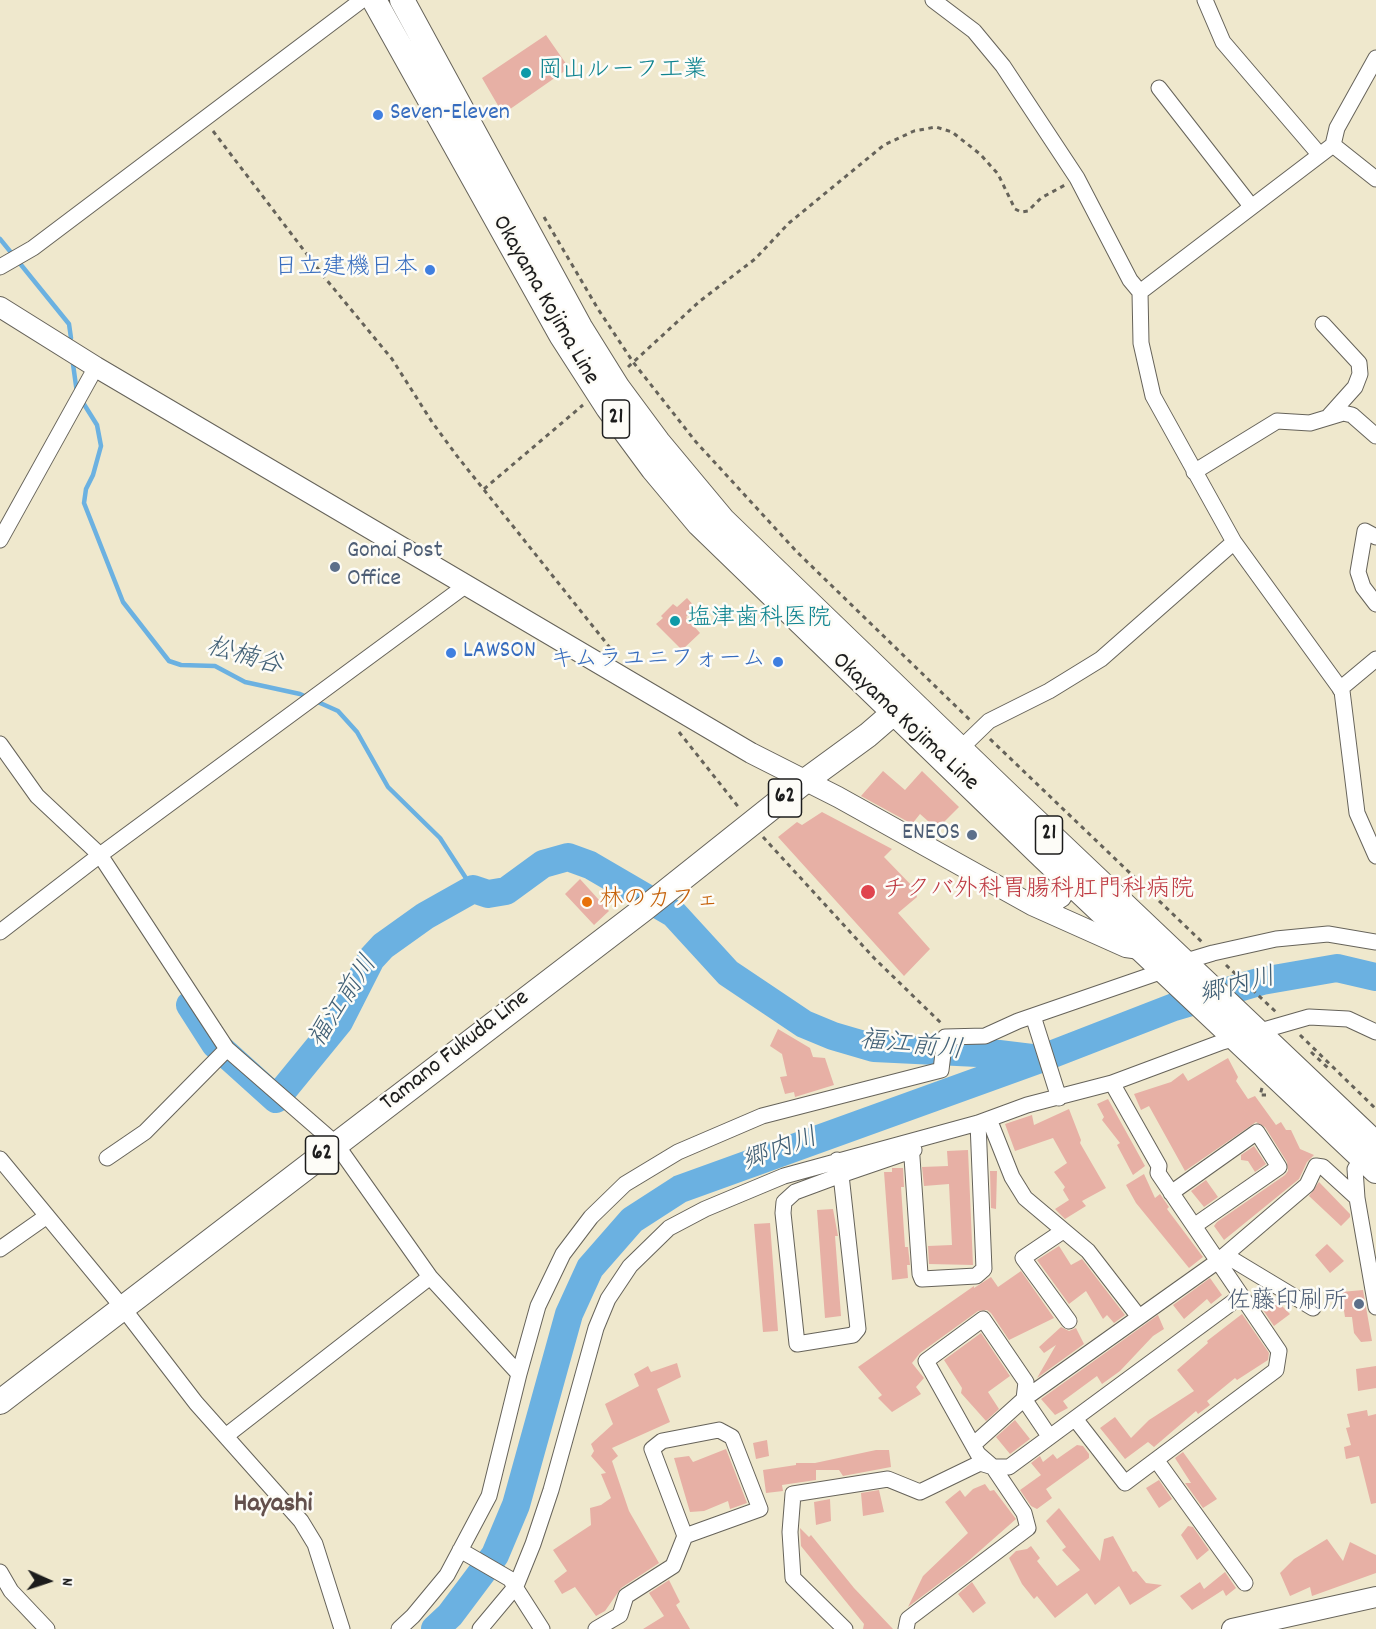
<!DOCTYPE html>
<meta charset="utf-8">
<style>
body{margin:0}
#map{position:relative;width:1376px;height:1629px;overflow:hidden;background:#efe8cd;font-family:Dekko,sans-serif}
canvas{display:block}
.north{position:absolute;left:18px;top:1551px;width:60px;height:60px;-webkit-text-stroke:4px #fdfcf7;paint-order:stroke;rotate:93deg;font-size:16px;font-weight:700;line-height:24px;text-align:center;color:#1c1c1c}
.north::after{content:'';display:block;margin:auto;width:21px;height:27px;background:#1c1c1c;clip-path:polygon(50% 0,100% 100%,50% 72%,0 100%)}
</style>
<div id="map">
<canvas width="1376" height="1629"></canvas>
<div class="north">N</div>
</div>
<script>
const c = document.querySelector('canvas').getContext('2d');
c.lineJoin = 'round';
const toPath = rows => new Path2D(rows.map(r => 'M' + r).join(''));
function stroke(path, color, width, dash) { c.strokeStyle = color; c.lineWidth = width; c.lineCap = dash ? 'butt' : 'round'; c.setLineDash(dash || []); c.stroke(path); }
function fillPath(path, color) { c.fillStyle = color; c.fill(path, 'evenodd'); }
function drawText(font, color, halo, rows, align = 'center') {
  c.font = font + ' Dekko,"Klee One",sans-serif'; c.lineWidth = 5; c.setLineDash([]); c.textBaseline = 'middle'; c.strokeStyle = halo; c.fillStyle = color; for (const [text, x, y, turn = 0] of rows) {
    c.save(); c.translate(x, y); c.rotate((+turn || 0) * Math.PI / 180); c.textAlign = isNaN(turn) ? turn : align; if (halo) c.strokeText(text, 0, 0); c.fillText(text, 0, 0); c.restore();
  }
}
stroke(toPath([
 [0,239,69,324,71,338],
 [73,364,77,393],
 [82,401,97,425,101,446,93,475,86,489,84,503,123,602,169,661,181,665,215,666,245,682,300,694,338,711,357,732,388,787,440,838,473,889]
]), '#6bb1e1', 4.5);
stroke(toPath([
 [190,1005,215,1044,276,1099,339,1022,371,959,383,946,425,916,473,889,488,894,506,891,543,864,568,857,590,865,674,914,728,973,804,1024,833,1036,874,1048,999,1054,1040,1059],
 [435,1629,450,1615,495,1555,516,1505,569,1314,590,1268,632,1220,680,1189,1040,1059,1174,1007,1262,981,1337,968,1376,977]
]), '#6bb1e1', 28);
fillPath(toPath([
 [546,35,569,68,503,114,482,78],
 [687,598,696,608,686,617,700,633,682,650,656,624,663,618,661,616,673,604,677,607],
 [883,771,905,790,922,771,959,807,937,829,920,814,912,824,861,796],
 [822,812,892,849,884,857,915,889,917,897,898,913,930,949,904,976,778,837,797,822,802,825],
 [580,879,609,911,594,925,565,894],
 [778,1029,810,1048,813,1057,825,1058,834,1085,795,1097,794,1092,785,1094,780,1077,787,1076,782,1054,770,1046],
 [1228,1058,1238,1077,1236,1081,1248,1099,1255,1096,1276,1125,1281,1122,1286,1130,1291,1130,1300,1149,1314,1155,1307,1162,1299,1179,1224,1240,1214,1226,1217,1222,1285,1175,1288,1171,1287,1162,1265,1127,1256,1122,1185,1171,1149,1106,1141,1110,1134,1094,1171,1082,1183,1073,1188,1081],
 [1108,1099,1145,1166,1133,1175,1117,1145,1120,1143,1102,1120,1104,1117,1097,1104],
 [1069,1109,1081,1140,1080,1143,1106,1188,1082,1201,1086,1206,1065,1219,1055,1209,1069,1200,1063,1190,1065,1187,1054,1172,1067,1163,1053,1138,1015,1151,1005,1124,1032,1115,1034,1125],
 [1254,1146,1266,1164,1255,1172,1248,1161,1241,1160,1241,1155],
 [968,1150,973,1265,929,1264,928,1246,952,1245,949,1184,924,1186,922,1167,948,1166,947,1151],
 [892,1168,903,1168,904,1187,901,1187,905,1247,908,1247,910,1265,907,1265,908,1278,892,1280,884,1172,892,1172],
 [990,1171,997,1171,996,1209,991,1208],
 [1144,1174,1155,1198,1160,1194,1169,1207,1167,1209,1203,1257,1189,1268,1136,1203,1126,1185],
 [1206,1180,1218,1197,1204,1207,1191,1191],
 [1319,1182,1350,1214,1350,1217,1341,1226,1309,1196],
 [833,1209,838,1236,835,1236,841,1316,825,1318,817,1210],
 [770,1223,778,1331,763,1332,754,1224],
 [1327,1244,1344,1261,1330,1273,1315,1255],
 [1059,1246,1071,1265,1082,1259,1125,1315,1114,1323,1107,1315,1103,1319,1086,1291,1069,1304,1037,1260],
 [1021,1271,1054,1318,1009,1340,991,1313,987,1310,978,1311,920,1353,912,1363,924,1378,916,1387,921,1394,892,1412,878,1398,882,1395,858,1367,974,1286,974,1288,991,1277,998,1287],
 [1210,1278,1222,1295,1211,1304,1207,1299,1184,1319,1173,1305],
 [1363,1290,1372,1341,1361,1342,1354,1333,1352,1317,1345,1317,1341,1292],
 [1275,1299,1290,1314,1274,1326,1263,1310],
 [1242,1314,1269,1353,1268,1360,1237,1380,1235,1378,1207,1401,1210,1405,1198,1414,1196,1411,1154,1447,1148,1442,1125,1459,1100,1428,1115,1417,1131,1438,1149,1420,1194,1391,1177,1370,1208,1343,1207,1341],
 [1158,1315,1164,1329,1153,1336,1120,1371,1102,1384,1097,1376,1063,1401,1068,1408,1055,1415,1041,1399],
 [1061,1327,1069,1331,1076,1328,1084,1344,1037,1378,1056,1345,1044,1353,1039,1347],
 [981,1333,1010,1376,988,1392,999,1409,986,1421,961,1393,962,1388,944,1360],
 [677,1363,681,1377,657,1389,670,1422,612,1448,618,1456,612,1461,629,1511,659,1563,621,1588,605,1611,596,1616,575,1587,562,1594,554,1581,567,1571,553,1550,591,1525,590,1508,601,1505,611,1498,601,1474,606,1473,591,1456,594,1451,591,1444,613,1424,605,1404,639,1386,634,1374,648,1366,651,1372],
 [1376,1366,1376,1388,1358,1391,1356,1369],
 [1367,1410,1368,1416,1376,1414,1376,1503,1371,1504,1359,1456,1346,1459,1344,1447,1351,1445,1346,1428,1350,1427,1347,1414],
 [1015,1420,1030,1439,1010,1454,996,1437],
 [767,1440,769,1456,756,1459,753,1443],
 [1077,1445,1083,1446,1089,1454,1089,1458,1046,1489,1052,1498,1037,1509,1031,1506,1020,1490,1041,1475,1031,1463,1040,1456,1043,1462,1053,1454,1057,1459],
 [726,1449,747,1503,730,1509,728,1501,704,1511,690,1512,674,1458,689,1456,693,1462],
 [876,1450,889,1450,891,1467,843,1476,839,1470,816,1470,816,1480,782,1485,783,1491,766,1493,763,1470,796,1465,796,1463,815,1463],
 [1183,1452,1217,1499,1203,1508,1185,1483,1191,1483,1175,1458],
 [1159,1480,1172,1499,1159,1508,1146,1488],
 [985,1484,990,1491,994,1490,1016,1519,966,1563,908,1607,923,1576,968,1533,945,1502,960,1490,965,1497,973,1489],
 [879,1490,884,1512,863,1516,861,1493],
 [830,1499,831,1521,816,1525,814,1502],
 [1059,1508,1100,1561,1104,1539,1113,1536,1133,1572,1136,1571,1146,1583,1162,1585,1130,1605,1119,1586,1095,1605,1087,1593,1055,1618,1037,1596,1034,1599,1022,1584,1009,1558,1016,1551,1027,1549,1031,1546,1040,1558,1037,1561,1057,1586,1080,1570,1062,1550,1066,1547,1046,1521],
 [1188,1526,1193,1527,1209,1550,1197,1560,1181,1535],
 [800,1528,809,1537,811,1535,854,1588,893,1629,863,1629,864,1624,801,1546],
 [1327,1539,1343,1561,1350,1542,1376,1555,1376,1573,1312,1596,1310,1587,1290,1596,1280,1573,1294,1559],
 [1225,1572,1236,1588,1226,1596,1223,1590,1192,1610,1180,1596,1200,1582,1204,1589],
 [669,1580,680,1602,676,1605,690,1629,643,1629,664,1616,649,1593],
 [972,1582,986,1603,973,1613,958,1594]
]), '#e7b0a5');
const minor = toPath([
 [933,0,974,31,1003,66,1077,178,1130,280,1140,292,1141,343,1153,396,1234,542,1342,691,1357,813,1376,856],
 [1205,0,1223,42,1319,154],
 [1159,88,1251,206],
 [1333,145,1376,179],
 [0,267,33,248,362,0],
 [1140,292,1333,145,1337,128,1376,58],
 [1323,324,1359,363,1360,374,1355,387,1329,416],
 [1194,472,1277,421,1310,423,1343,413,1352,415,1376,436],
 [1376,537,1365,531,1358,572,1363,587,1376,604],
 [0,540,96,367],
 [1340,689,1376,659],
 [0,744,37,796,100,855,227,1049,336,1144,430,1277,519,1374,489,1496,447,1575,413,1616,399,1629],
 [960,749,989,721,1049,691,1101,659,1234,542],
 [0,932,100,855,465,586],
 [1183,962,1213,953,1276,939,1328,934,1376,942],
 [1033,1016,1059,1098],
 [989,1119,1012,1177,1025,1198,1088,1251,1139,1317],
 [911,1143,920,1274,922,1279,976,1276,984,1269,978,1123],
 [107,1158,145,1132,227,1049],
 [1362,1158,1355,1169,1357,1198,1376,1307],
 [0,1159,123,1308,196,1403,301,1521,315,1544,342,1629],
 [837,1160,841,1175,858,1329,853,1335,797,1344,783,1213,784,1202,795,1192,841,1175,914,1150],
 [1171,1193,1257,1132,1279,1167,1194,1226],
 [1063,1231,1023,1258,1069,1321],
 [0,1249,47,1216],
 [1225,1255,1313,1308],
 [519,1374,538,1306,563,1254,591,1217,625,1184,678,1152,762,1116,941,1070,945,1037,985,1036,1018,1021,1163,971],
 [1076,1420,1125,1483,1276,1370,1279,1351,1158,1173,1159,1166,1112,1083],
 [227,1435,430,1277],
 [973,1445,1024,1399,1218,1261,1307,1185,1316,1166,1323,1167,1357,1198],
 [1157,1461,1245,1583],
 [460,1550,510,1579,542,1629],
 [0,1572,11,1591,47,1629],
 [480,1629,516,1586,533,1544,551,1490,596,1328,608,1299,630,1266,669,1228,705,1209,784,1176,978,1123,1027,1105,1112,1083,1222,1042,1309,1017,1348,1019,1376,1032],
 [596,1629,620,1615,626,1596,673,1566,685,1536,652,1449,662,1441,719,1430,732,1437,760,1509,685,1536],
 [845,1629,793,1578,790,1532,793,1494,888,1479,920,1492,980,1463,993,1467,1009,1467,1241,1296],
 [906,1629,908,1619,1028,1528,1024,1513,993,1467,978,1454,926,1361,983,1319,1026,1382,1024,1399,1049,1436]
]);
const tertiary = toPath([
 [0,307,96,367,751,753,838,797,1032,905,1126,947,1140,949],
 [1032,905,1053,902,1061,897,1069,882],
 [1232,1629,1376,1597]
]);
const primary = toPath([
 [374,0,561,335,608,408,653,469,699,524,1043,857,1376,1171],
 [402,0,580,327,618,388,658,442,723,520,1003,790,1376,1144],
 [0,1402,644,909,805,781,868,735,905,703]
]);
stroke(minor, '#66635a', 17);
stroke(tertiary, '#66635a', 22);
stroke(primary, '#66635a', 26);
stroke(toPath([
 [213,131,325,278,392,359,432,422,457,456,611,649],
 [544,217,598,309,633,362,696,442,797,552,970,720],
 [628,367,700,301,755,259,789,223,884,145,914,131,936,127,952,132,980,154,998,174,1015,209,1021,212,1028,211,1041,198,1065,185],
 [484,489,583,405],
 [679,732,740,809],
 [990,739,1202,942],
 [763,837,874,958,941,1023],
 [1226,965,1276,1012],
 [1300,1035,1376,1109],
 [1311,1052,1328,1068],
 [1262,1088,1260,1095,1266,1095]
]), '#66635a', 3, [4.5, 4.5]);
stroke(minor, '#fff', 15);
stroke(tertiary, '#fff', 20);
stroke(primary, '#fff', 24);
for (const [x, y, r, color] of [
 [526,73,6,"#0f9aa8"],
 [378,115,6,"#3f7fe0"],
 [430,270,6,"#3f7fe0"],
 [335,567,6,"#5c6f8a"],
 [675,621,6,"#0f9aa8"],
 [451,653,6,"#3f7fe0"],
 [778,662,6,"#3f7fe0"],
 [972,835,6,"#5c6f8a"],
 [868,892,8,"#e0444e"],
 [587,902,6,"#e8710a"],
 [1359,1304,6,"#5c6f8a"]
]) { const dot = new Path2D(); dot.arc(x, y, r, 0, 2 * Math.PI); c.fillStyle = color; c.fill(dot); stroke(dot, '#fdfcf7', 2); }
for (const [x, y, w] of [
 [616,419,27],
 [785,798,33],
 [1049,835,27],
 [322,1155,33]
]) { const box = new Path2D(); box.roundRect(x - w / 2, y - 19, w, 38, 4.5); c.fillStyle = '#fdfcf7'; c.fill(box); stroke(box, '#1c1c1c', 1.5); }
drawText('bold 22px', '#1c1c1c', null, [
 ["21",616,419],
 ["62",785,798],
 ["21",1049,835],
 ["62",322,1155]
]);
drawText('24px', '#0d838f', '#fdfcf7', [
 ["岡山ルーフ工業",538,73],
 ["塩津歯科医院",687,621]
], 'left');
drawText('24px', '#366cbe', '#fdfcf7', [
 ["Seven-Eleven",390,115],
 ["日立建機日本",418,270,"right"],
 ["LAWSON",463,653],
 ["キムラユニフォーム",766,662,"right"]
], 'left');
drawText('24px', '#1c1c1c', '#fdfcf7', [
 ["Okayama Kojima Line",544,301,60],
 ["Okayama Kojima Line",904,723,43],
 ["Tamano Fukuda Line",456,1052,-38]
]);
drawText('24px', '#4e5e75', '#fdfcf7', [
 ["Gonai Post",347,553,"left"],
 ["Office",347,581,"left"],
 ["ENEOS",960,835],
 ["佐藤印刷所",1347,1304]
], 'right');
drawText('24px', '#be3a42', '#fdfcf7', [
 ["チクバ外科胃腸科肛門科病院",882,892]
], 'left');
drawText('24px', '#c56008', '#fdfcf7', [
 ["林のカフェ",599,902]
], 'left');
drawText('italic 26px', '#405f75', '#fdfcf7', [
 ["松楠谷",244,659,16],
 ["郷内川",1238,989,-15],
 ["福江前川",345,1003,-57],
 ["福江前川",911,1048,6],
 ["郷内川",781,1152,-20]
]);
drawText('bold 27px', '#63504c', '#fdfcf7', [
 ["Hayashi",273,1506]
]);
</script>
